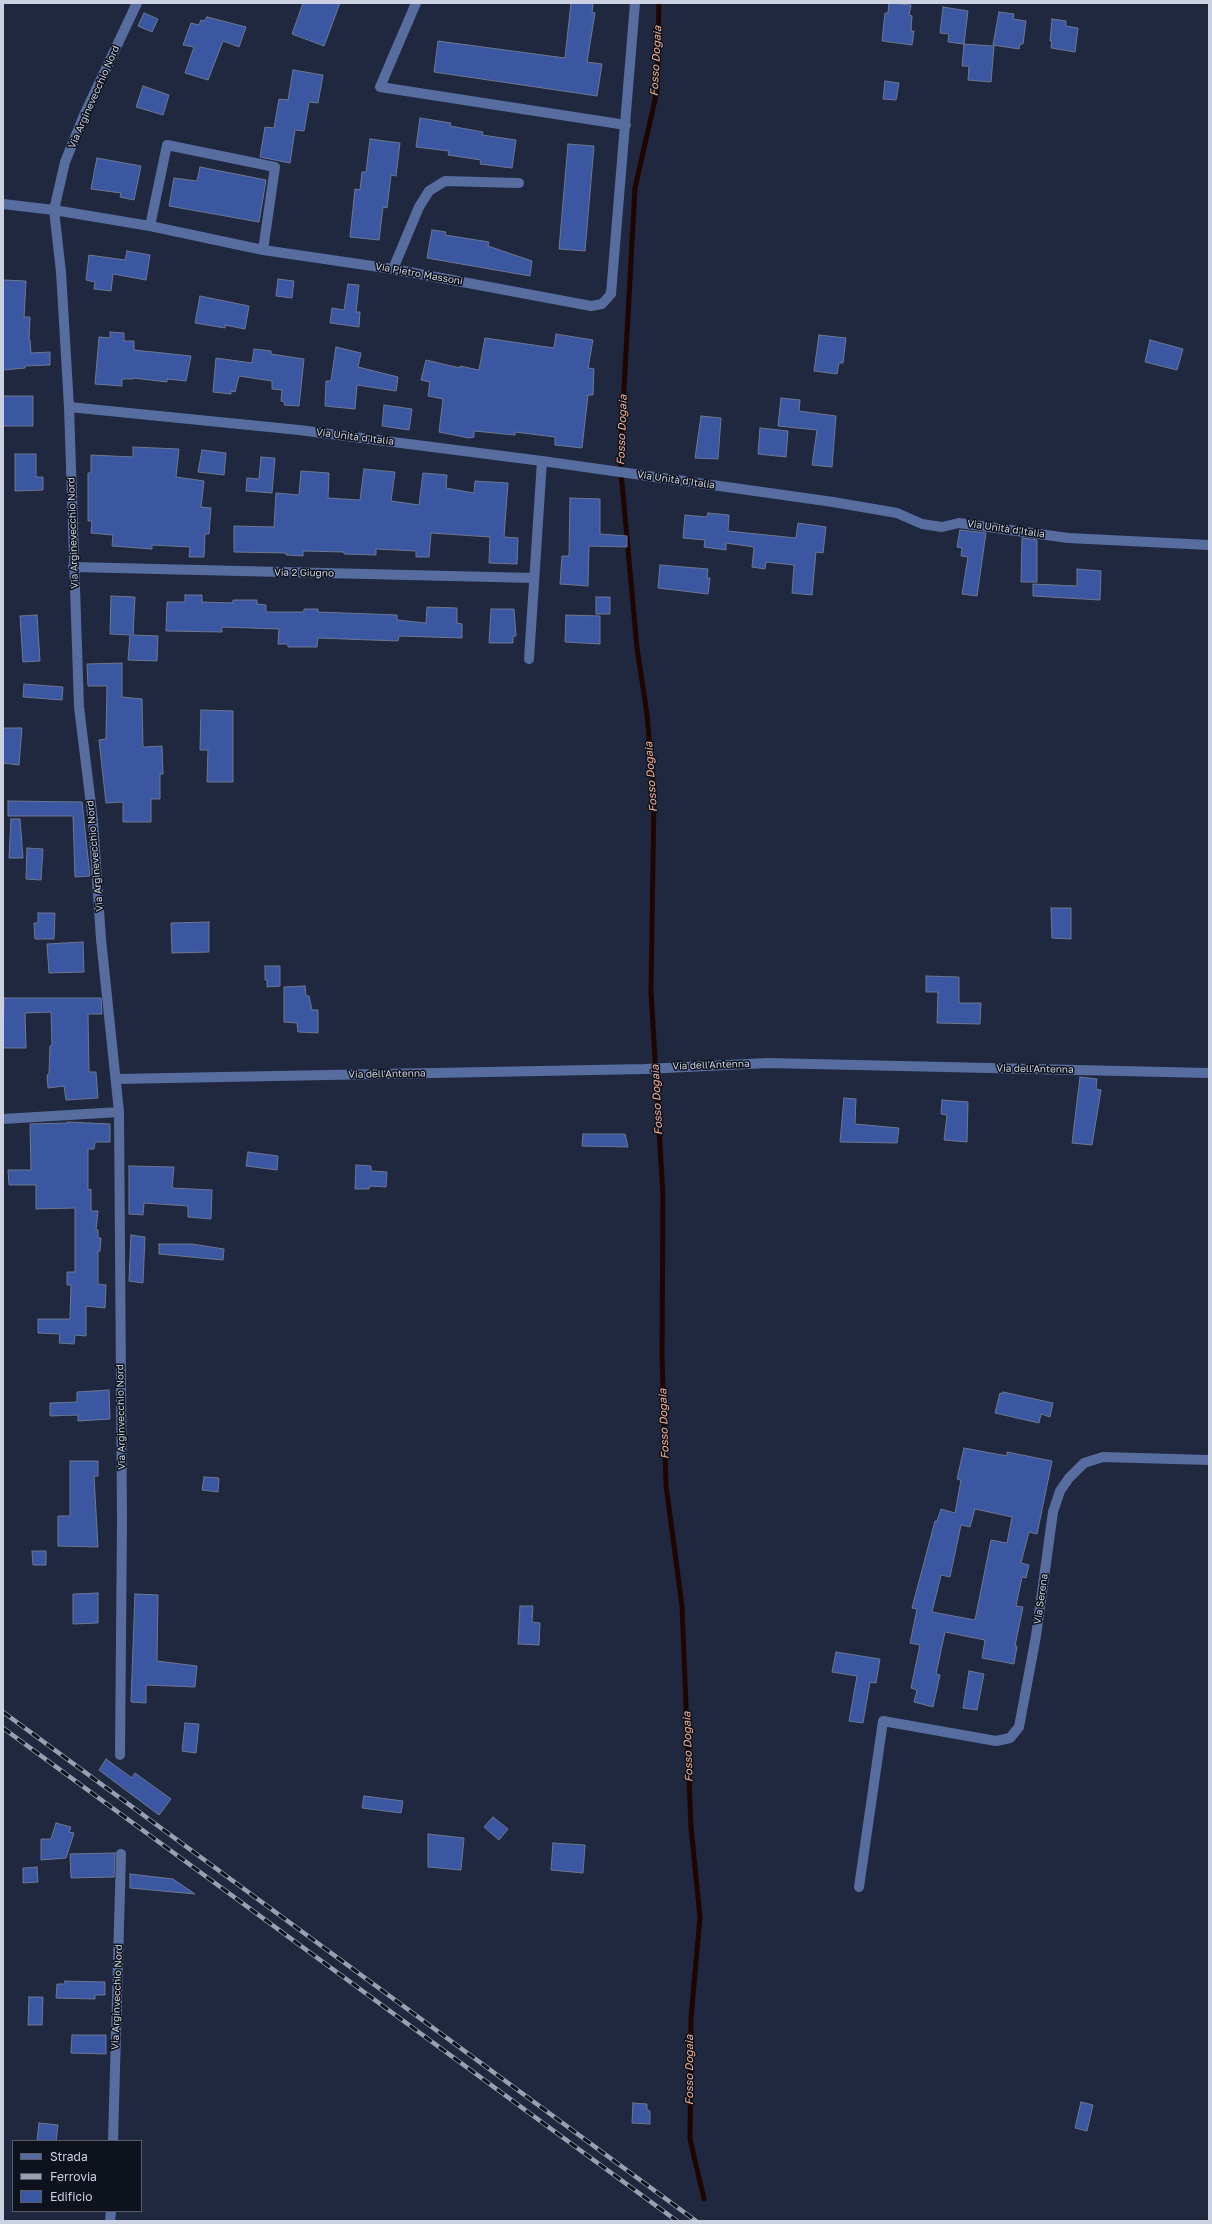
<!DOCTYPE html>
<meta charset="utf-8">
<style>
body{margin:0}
#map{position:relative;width:1212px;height:2224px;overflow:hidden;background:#1f283f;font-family:"Golos Text",sans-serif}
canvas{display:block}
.frame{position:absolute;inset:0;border:4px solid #cbd1e0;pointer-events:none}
.legend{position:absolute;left:12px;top:2140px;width:130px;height:72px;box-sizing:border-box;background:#0e121c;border:1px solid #5a5e6a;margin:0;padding:5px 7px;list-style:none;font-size:12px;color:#cbd1e0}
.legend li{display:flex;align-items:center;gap:8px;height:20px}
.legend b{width:20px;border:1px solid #5a5e6a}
</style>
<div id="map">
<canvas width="1212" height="2224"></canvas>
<div class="frame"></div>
<ul class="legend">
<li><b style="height:5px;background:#586d9f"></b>Strada</li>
<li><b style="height:5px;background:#99a0b2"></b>Ferrovia</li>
<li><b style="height:11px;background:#3c57a2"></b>Edificio</li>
</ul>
</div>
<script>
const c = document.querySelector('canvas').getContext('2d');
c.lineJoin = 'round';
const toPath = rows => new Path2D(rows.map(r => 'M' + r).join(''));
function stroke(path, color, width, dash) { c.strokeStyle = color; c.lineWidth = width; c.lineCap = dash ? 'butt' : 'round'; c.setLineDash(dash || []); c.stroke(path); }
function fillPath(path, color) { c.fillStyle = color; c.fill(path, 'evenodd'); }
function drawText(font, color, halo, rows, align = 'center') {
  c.font = font + ' "Golos Text",sans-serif'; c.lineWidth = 3; c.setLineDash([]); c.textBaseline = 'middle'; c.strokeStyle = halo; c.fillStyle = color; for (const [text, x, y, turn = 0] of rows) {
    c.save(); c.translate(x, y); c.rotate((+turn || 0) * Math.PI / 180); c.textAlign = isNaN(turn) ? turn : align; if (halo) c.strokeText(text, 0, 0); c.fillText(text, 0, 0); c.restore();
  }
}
stroke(toPath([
 [659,3,657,91,635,188,620,461,637,648,647,714,654,796,651,991,663,1196,662,1355,666,1485,682,1606,691,1827,700,1917,691,2018,690,2139,704,2199]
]), '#1f0500', 5);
const building = toPath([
 [303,3,340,3,324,46,292,34,303,3],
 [571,3,593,3,592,12,595,13,587,62,602,64,597,96,434,72,438,41,565,58,571,3],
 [889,3,911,5,909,15,912,16,911,31,914,31,912,45,882,41,885,13,888,13,889,3],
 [943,7,968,11,964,44,948,42,949,34,940,33,943,7],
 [999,12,1014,14,1013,19,1026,21,1023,44,1020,44,1019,49,993,45,999,12],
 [144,13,158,19,152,32,138,26,144,13],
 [207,17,246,27,239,47,223,41,208,80,185,73,194,47,183,45,191,23,199,25,201,20,204,21,207,17],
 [1052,19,1066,21,1066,26,1078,28,1075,52,1051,48,1052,41,1050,41,1052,19],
 [964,44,994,46,991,82,968,80,969,66,962,66,964,44],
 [293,70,323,75,318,103,309,102,304,131,295,130,290,163,260,157,265,127,274,128,279,99,288,100,293,70],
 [885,81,899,83,896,100,883,99,885,81],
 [143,86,169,95,163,115,136,107,143,86],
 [420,118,451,123,450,126,483,132,482,135,516,140,512,168,480,164,481,160,448,155,449,151,416,147,420,118],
 [370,139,400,143,396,176,391,175,387,208,383,207,379,240,350,237,355,189,360,190,362,172,366,172,370,139],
 [568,144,594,146,585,251,559,249,568,144],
 [97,158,141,166,134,200,120,197,121,193,91,189,97,158],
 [200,167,266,180,259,222,169,206,174,178,197,181,200,167],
 [432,230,446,232,445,235,489,242,488,246,532,261,530,276,427,258,432,230],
 [127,251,150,255,146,280,113,274,111,291,94,289,95,282,86,280,89,255,125,260,127,251],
 [278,279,294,281,292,298,276,296,278,279],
 [3,280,26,281,24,317,30,317,29,340,30,340,31,353,50,352,50,365,25,366,25,368,3,370,3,280],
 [348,284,359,285,356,312,360,312,359,327,330,323,332,308,344,310,348,284],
 [200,296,249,306,245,329,225,325,225,328,195,323,200,296],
 [110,332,124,333,124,341,134,341,134,350,191,356,186,381,167,379,167,382,133,378,133,379,122,379,122,386,95,384,99,337,110,338,110,332],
 [556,334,593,340,588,368,594,369,593,395,588,395,582,448,555,445,555,437,515,432,515,435,474,431,474,437,469,438,439,432,443,399,428,396,430,382,421,380,426,360,460,368,460,366,479,370,485,338,554,348,556,334],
 [819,335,846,338,843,363,839,363,837,374,814,371,819,335],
 [1150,340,1183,349,1177,370,1145,362,1150,340],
 [336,347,361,353,358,367,398,377,396,391,357,385,355,409,325,406,326,381,331,381,336,347],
 [254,349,271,351,271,354,304,359,299,406,284,405,285,402,281,401,282,390,272,389,272,381,239,376,235,392,231,391,231,394,213,392,216,358,252,363,254,349],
 [3,396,33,396,33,426,3,426,3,396],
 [781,398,800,400,799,411,836,416,832,467,812,465,817,430,778,426,781,398],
 [384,405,412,409,409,430,382,426,384,405],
 [701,416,721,418,718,459,695,458,701,416],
 [760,428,788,431,786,457,758,454,760,428],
 [133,447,179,449,176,477,204,481,201,507,211,508,209,534,205,534,204,557,189,557,190,547,152,545,152,549,112,546,113,535,91,533,92,521,88,521,88,473,91,473,91,455,133,457,133,447],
 [202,450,226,453,224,475,198,472,202,450],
 [15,454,36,454,36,477,43,477,43,490,15,491,15,454],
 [261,457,275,458,272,493,246,491,247,478,259,479,261,457],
 [364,469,395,472,391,501,419,505,423,473,447,475,446,488,474,493,475,481,508,483,504,537,518,538,517,564,489,563,490,537,431,533,429,557,416,557,416,551,376,549,376,555,344,554,344,552,303,551,303,556,286,555,286,553,234,552,234,526,274,527,276,493,299,495,301,471,329,473,328,498,360,500,364,469],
 [570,498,600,499,600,534,627,536,627,547,589,546,588,586,560,584,562,556,569,556,570,498],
 [708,513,729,515,728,531,796,538,798,523,826,527,823,553,816,552,812,595,792,593,794,565,766,562,765,569,752,567,754,547,726,543,726,550,704,547,705,540,683,538,685,515,707,517,708,513],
 [960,530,986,533,977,596,962,594,968,557,961,556,962,548,957,547,960,530],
 [1022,538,1037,540,1037,582,1021,582,1022,538],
 [660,565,708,569,707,578,710,578,708,594,658,588,660,565],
 [1077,569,1101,571,1100,600,1033,596,1033,584,1077,586,1077,569],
 [185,595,202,595,202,602,233,603,233,600,257,600,257,604,266,605,266,612,304,612,304,609,318,609,318,612,397,615,397,620,426,623,427,607,457,608,457,623,462,624,462,638,399,636,398,641,318,638,317,647,288,647,288,644,278,644,279,629,222,627,222,632,166,631,167,602,185,602,185,595],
 [111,596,135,597,133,635,158,636,157,661,128,660,130,635,110,634,111,596],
 [596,597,610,597,610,614,596,614,596,597],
 [491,609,514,609,516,636,513,636,513,643,489,643,491,609],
 [37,615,40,661,23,662,20,616,37,615],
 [566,615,600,616,600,644,565,642,566,615],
 [122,663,122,697,142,699,143,747,162,746,163,774,160,774,160,799,151,799,151,822,123,822,123,802,106,803,99,740,106,739,107,686,88,686,87,664,122,663],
 [24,684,63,687,62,700,23,697,24,684],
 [201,710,233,711,233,782,207,782,208,750,200,750,201,710],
 [3,728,22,728,19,765,3,763,3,728],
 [8,801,82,802,90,876,75,877,73,816,8,816,8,801],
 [11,819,20,819,23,858,9,858,11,819],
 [27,848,43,849,41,880,26,879,27,848],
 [1051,908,1071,908,1071,939,1052,938,1051,908],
 [38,913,55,913,54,939,35,939,34,923,38,923,38,913],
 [209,922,209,952,172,953,171,923,209,922],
 [83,942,84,972,49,973,47,944,83,942],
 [265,966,280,966,280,986,267,987,267,980,265,980,265,966],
 [926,976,959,977,959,1003,981,1003,980,1024,937,1023,938,992,926,992,926,976],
 [305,986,306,996,309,996,312,1010,318,1010,318,1033,298,1032,297,1023,284,1022,284,987,305,986],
 [4,998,101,998,102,1014,88,1014,89,1072,96,1072,98,1098,66,1100,64,1086,48,1088,47,1075,49,1074,50,1046,52,1045,51,1012,25,1013,26,1048,3,1048,4,998],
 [1080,1077,1097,1079,1096,1089,1101,1090,1092,1145,1072,1143,1080,1077],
 [844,1098,856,1099,855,1124,899,1128,897,1143,840,1142,844,1098],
 [942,1100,968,1102,967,1142,944,1140,947,1115,941,1114,942,1100],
 [68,1122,110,1124,110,1142,95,1142,94,1149,88,1149,88,1190,91,1189,91,1211,98,1211,96,1230,98,1230,98,1238,101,1238,100,1251,98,1251,98,1284,106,1285,105,1308,86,1306,86,1336,75,1335,74,1344,59,1343,60,1334,38,1333,38,1319,70,1319,71,1285,67,1285,67,1272,75,1272,75,1208,36,1209,36,1185,9,1185,8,1170,31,1170,30,1124,68,1123,68,1122],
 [583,1134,625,1134,628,1147,582,1146,583,1134],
 [248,1152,278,1156,277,1170,246,1166,248,1152],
 [356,1165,371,1166,371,1171,387,1172,386,1187,370,1186,369,1189,355,1189,356,1165],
 [129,1166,174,1167,172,1188,212,1190,211,1219,188,1217,188,1206,144,1203,143,1215,129,1214,129,1166],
 [131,1235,145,1237,143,1283,129,1281,131,1235],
 [159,1244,192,1244,224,1249,223,1260,159,1254,159,1244],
 [109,1390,110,1419,78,1421,78,1415,50,1416,50,1403,77,1402,77,1392,109,1390],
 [1003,1392,1053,1403,1050,1417,1041,1414,1039,1423,995,1413,1000,1393,1003,1394,1003,1392],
 [964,1448,1007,1456,1007,1452,1052,1461,1037,1534,1029,1532,1021,1563,1029,1565,1026,1578,1022,1577,1016,1606,1023,1607,1015,1646,1017,1646,1014,1664,982,1658,985,1640,945,1632,936,1674,940,1675,933,1707,914,1702,917,1690,911,1688,920,1645,910,1643,917,1609,912,1608,935,1521,937,1521,941,1509,955,1513,961,1480,957,1479,964,1448],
 [975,1509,1012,1517,1007,1543,991,1540,975,1620,932,1612,941,1575,950,1577,961,1525,970,1527,975,1509],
 [70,1461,98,1461,98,1476,94,1476,98,1547,58,1546,58,1516,70,1516,70,1461],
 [204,1477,219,1478,218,1492,202,1490,204,1477],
 [32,1551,46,1551,46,1565,33,1565,32,1551],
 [98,1593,98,1623,73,1624,73,1594,98,1593],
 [135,1594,158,1595,157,1661,197,1666,195,1687,146,1685,146,1703,131,1702,135,1594],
 [520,1606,533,1606,532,1622,540,1623,539,1645,518,1644,520,1606],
 [836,1652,880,1659,876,1683,870,1682,863,1723,849,1721,857,1676,832,1672,836,1652],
 [969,1671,984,1674,977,1710,963,1708,969,1671],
 [185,1723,199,1724,196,1753,182,1751,185,1723],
 [106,1759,132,1778,135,1773,171,1799,159,1815,99,1770,106,1759],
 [364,1796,403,1801,401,1813,362,1808,364,1796],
 [493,1817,508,1829,499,1840,484,1827,493,1817],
 [56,1823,71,1827,69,1832,74,1833,66,1858,41,1860,41,1839,51,1839,56,1823],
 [428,1834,464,1838,461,1870,428,1867,428,1834],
 [553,1843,585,1845,583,1873,551,1870,553,1843],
 [115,1853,114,1877,71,1878,70,1854,115,1853],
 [37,1867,38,1882,23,1883,23,1868,37,1867],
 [130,1874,173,1879,195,1894,130,1888,130,1874],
 [65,1981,105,1982,105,1995,95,1995,95,1999,56,1998,57,1984,65,1984,65,1981],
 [29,1997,43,1997,42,2025,28,2025,29,1997],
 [72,2035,106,2035,106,2054,71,2053,72,2035],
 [1081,2102,1093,2105,1087,2131,1075,2128,1081,2102],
 [633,2103,647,2104,647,2110,650,2111,650,2124,632,2123,633,2103],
 [39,2123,58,2125,56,2141,37,2141,39,2123]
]);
fillPath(building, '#3c57a2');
stroke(building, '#6c7892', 1);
stroke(toPath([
 [416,3,380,87,626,125],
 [3,204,54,210,150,226,263,250,393,269,591,306,602,304,611,294,635,3],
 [150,226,167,145,275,167,263,250],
 [393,269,419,207,429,191,445,181,519,183],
 [69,407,299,430,542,461,833,502,897,513,922,524,942,527,959,523,1068,538,1209,545],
 [73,567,534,578],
 [529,659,542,461],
 [117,1079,645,1069,768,1063,1209,1073],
 [3,1119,119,1112],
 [120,1755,122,1519,119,1112,101,939,93,821,79,707,69,407,61,272,54,210,65,162,85,113,137,3],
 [859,1887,883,1721,996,1741,1010,1738,1019,1727,1036,1636,1053,1512,1060,1491,1069,1478,1084,1463,1103,1457,1209,1460],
 [113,2141,121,1854],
 [110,2221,111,2211]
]), '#586d9f', 10);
const rail = toPath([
 [3,1712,696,2221],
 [3,1728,677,2221]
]);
stroke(rail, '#99a0b2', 4.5);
stroke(rail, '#0e121c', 3, [9]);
drawText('10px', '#cbd1e0', '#0e121c', [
 ["Via Arginevecchio Nord",94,97,-66],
 ["Via Pietro Massoni",419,274,10],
 ["Via Unità d'Italia",355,437,7],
 ["Via Unità d'Italia",676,480,8],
 ["Via Unità d'Italia",1006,529,8],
 ["Via Arginevecchio Nord",73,533,-92],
 ["Via 2 Giugno",304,573,1],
 ["Via Arginevecchio Nord",95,856,-95],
 ["Via dell'Antenna",711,1065,-2],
 ["Via dell'Antenna",1035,1069,1],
 ["Via dell'Antenna",387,1074,-1],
 ["Via Arginvecchio Nord",121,1417,-91],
 ["Via Serena",1041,1599,-82],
 ["Via Arginvecchio Nord",117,1997,-88]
]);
drawText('italic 11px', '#f7af94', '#0e121c', [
 ["Fosso Dogaia",656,61,-87],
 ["Fosso Dogaia",622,430,-88],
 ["Fosso Dogaia",651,777,-94],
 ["Fosso Dogaia",657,1100,-93],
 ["Fosso Dogaia",664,1424,-92],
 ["Fosso Dogaia",688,1747,-92],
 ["Fosso Dogaia",690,2070,-90]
]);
</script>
